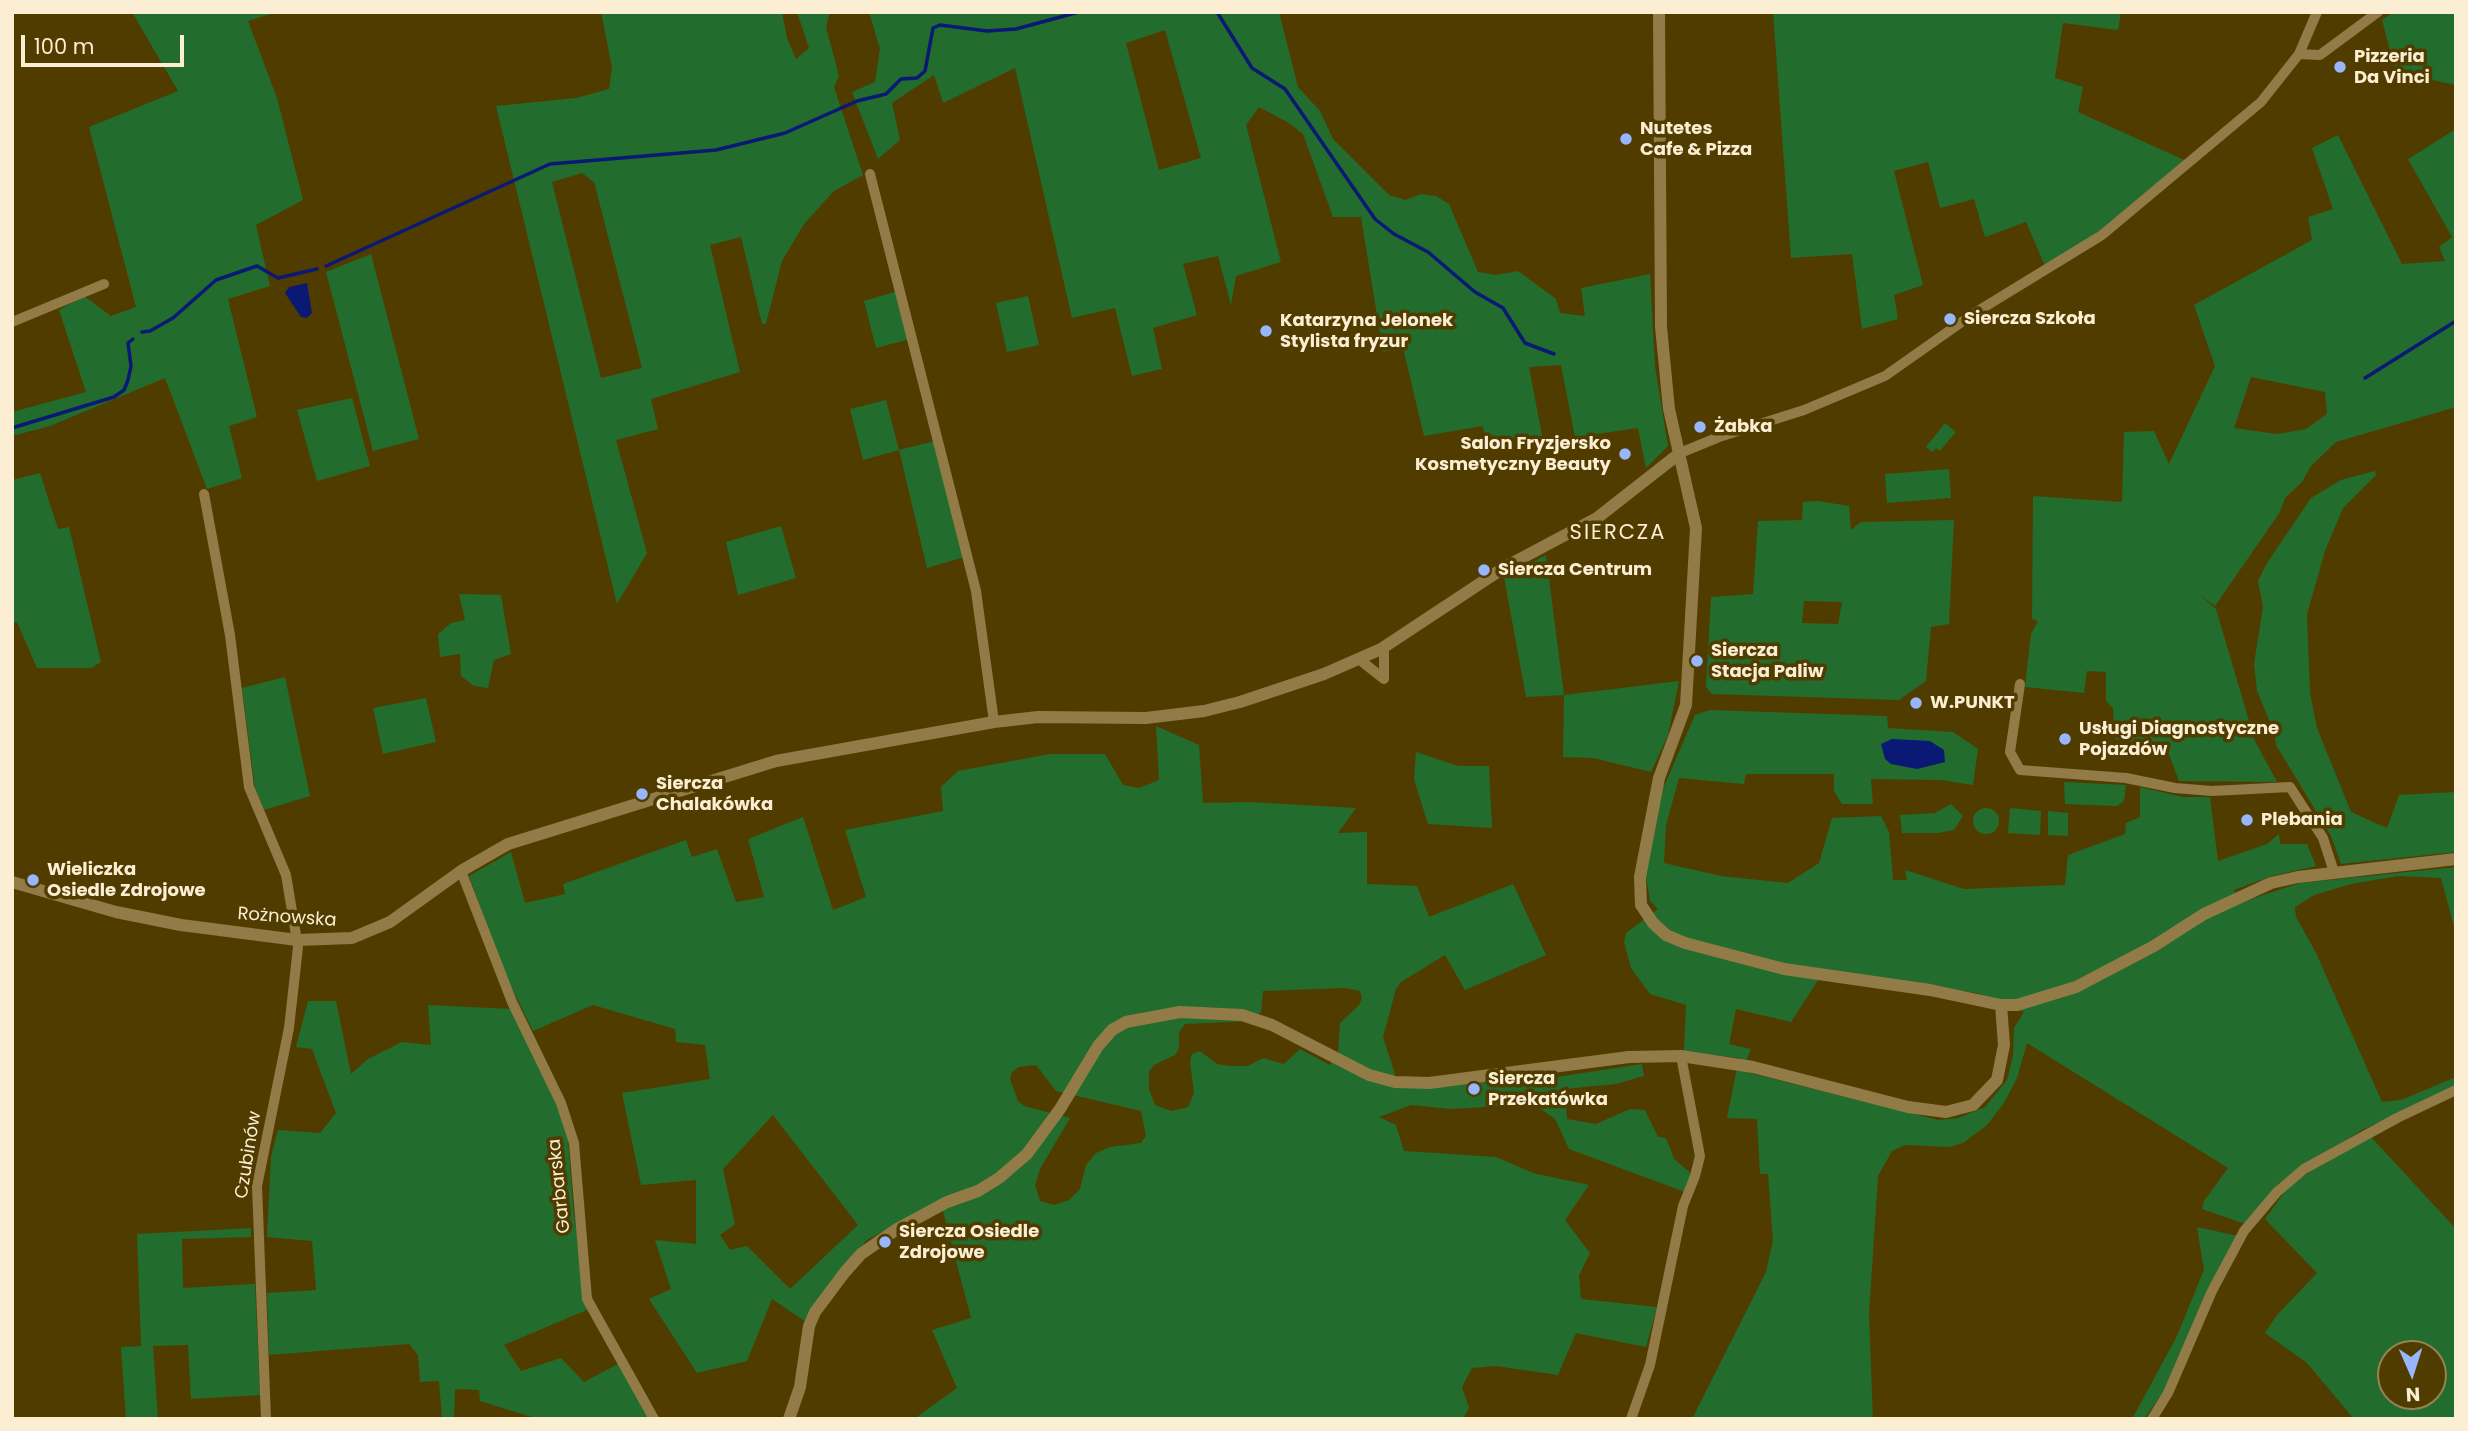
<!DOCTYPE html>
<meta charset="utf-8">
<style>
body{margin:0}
#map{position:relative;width:2468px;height:1431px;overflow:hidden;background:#513c00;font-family:Poppins,sans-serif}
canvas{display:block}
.frame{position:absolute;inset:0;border:14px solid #fbeed3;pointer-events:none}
.north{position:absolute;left:2377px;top:1340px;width:70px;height:70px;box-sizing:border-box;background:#513c00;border:2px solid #958354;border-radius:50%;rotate:177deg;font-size:19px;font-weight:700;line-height:28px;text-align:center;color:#fbeed3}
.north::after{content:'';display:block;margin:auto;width:24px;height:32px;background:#97b6fd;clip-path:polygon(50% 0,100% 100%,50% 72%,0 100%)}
.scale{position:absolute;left:21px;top:35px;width:163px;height:32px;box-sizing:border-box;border:4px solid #fbeed3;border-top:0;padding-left:9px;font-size:21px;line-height:24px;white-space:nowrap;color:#fbeed3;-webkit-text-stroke:5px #513c00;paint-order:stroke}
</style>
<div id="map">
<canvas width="2468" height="1431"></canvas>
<div class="frame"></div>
<div class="north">N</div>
<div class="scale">100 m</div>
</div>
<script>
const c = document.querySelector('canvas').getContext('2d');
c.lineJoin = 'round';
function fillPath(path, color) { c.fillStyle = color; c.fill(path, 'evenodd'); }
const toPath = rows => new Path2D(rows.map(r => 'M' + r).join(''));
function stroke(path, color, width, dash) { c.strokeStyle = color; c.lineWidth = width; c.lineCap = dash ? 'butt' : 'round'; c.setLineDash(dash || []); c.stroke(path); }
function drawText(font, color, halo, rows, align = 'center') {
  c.font = font + ' Poppins,sans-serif'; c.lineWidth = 7; c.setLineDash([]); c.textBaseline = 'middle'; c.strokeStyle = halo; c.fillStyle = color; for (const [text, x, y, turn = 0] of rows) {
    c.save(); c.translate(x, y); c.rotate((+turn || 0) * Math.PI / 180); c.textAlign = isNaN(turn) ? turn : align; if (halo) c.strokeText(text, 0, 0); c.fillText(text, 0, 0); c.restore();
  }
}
fillPath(toPath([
 [132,12,277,12,248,21,277,98,303,200,256,225,270,286,228,299,257,417,229,426,242,478,207,489,165,378,50,426,12,436,12,412,86,392,59,310,84,296,111,316,136,307,89,127,178,91],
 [601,12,782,12,787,38,796,59,809,48,797,12,830,12,826,27,839,76,834,87,863,175,834,191,804,224,782,261,766,323,762,324,741,237,710,245,740,372,651,399,658,429,616,440,647,553,617,604,496,106,576,98,609,89,612,68],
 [582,173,594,182,642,368,601,378,552,182],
 [869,12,1279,12,1298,87,1320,111,1333,139,1389,195,1405,200,1421,194,1436,196,1449,204,1478,272,1496,275,1518,271,1556,299,1560,313,1585,316,1581,288,1650,274,1655,366,1668,446,1646,468,1638,428,1575,437,1561,365,1529,367,1543,441,1486,447,1483,426,1424,436,1403,348,1383,352,1361,217,1333,217,1303,134,1289,123,1259,107,1246,125,1281,262,1236,276,1231,305,1218,256,1183,264,1197,315,1153,328,1162,369,1132,376,1115,308,1072,318,1015,68,943,103,934,75,892,103,900,140,878,159,852,92,875,82,880,49],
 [1165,30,1201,158,1159,170,1126,43],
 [1773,12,2121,12,2118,30,2063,23,2055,78,2083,87,2078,112,2184,160,2128,212,2045,266,2026,222,1985,237,1974,199,1940,208,1928,162,1894,171,1923,285,1894,295,1898,319,1862,329,1852,254,1791,258],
 [2394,12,2454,12,2456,85,2432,80,2406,86,2398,80,2382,20],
 [2456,129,2456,407,2336,442,2311,466,2302,482,2285,498,2280,512,2215,606,2199,594,2216,609,2255,741,2277,782,2179,781,2168,752,2115,739,2113,708,2106,701,2106,672,2087,671,2084,693,2025,687,2031,634,2038,621,2032,619,2033,496,2122,502,2124,432,2154,431,2169,464,2215,366,2194,305,2312,240,2308,217,2333,209,2312,148,2338,135,2402,264,2445,261,2439,247,2452,237,2408,159],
 [2251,377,2325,392,2327,414,2306,429,2277,434,2234,428],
 [371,254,419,439,373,451,326,272],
 [898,291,910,339,876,348,864,301],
 [1028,296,1039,345,1007,352,996,303],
 [352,398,370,466,317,481,297,410],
 [886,400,899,450,935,441,964,557,927,568,899,450,863,460,850,409],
 [1945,423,1956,432,1940,451,1936,448,1933,452,1926,447],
 [1949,469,1951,498,1887,503,1885,474],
 [2375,471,2376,475,2343,508,2325,551,2307,614,2310,693,2317,728,2351,812,2387,828,2399,795,2456,792,2456,852,2341,864,2331,836,2276,745,2274,732,2257,691,2254,664,2263,607,2258,581,2267,563,2311,498,2341,480],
 [40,473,58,529,69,527,101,662,91,668,37,668,17,622,12,623,12,480],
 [1818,501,1849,506,1851,530,1861,522,1954,520,1949,624,1931,627,1926,681,1899,700,1712,694,1706,687,1711,597,1753,594,1758,521,1802,520,1803,502],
 [1804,601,1842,602,1838,624,1802,623],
 [781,526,796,578,738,595,726,542],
 [1546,555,1564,695,1679,681,1668,735,1651,772,1593,758,1563,757,1564,695,1526,697,1504,577],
 [459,594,501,595,511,654,494,660,488,688,474,686,461,676,460,654,440,657,438,634,451,623,465,620],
 [285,677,310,796,264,810,255,788,242,688],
 [426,698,436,742,383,754,373,708],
 [1710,710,1887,716,1888,728,1953,732,1978,749,1973,785,1941,780,1871,779,1873,804,1842,804,1834,791,1834,774,1746,774,1744,784,1679,778,1666,825,1664,863,1721,876,1788,883,1819,863,1832,818,1881,816,1889,832,1893,880,1907,880,1905,870,1964,889,2065,885,2068,855,2125,834,2126,823,2140,817,2140,787,2183,797,2210,797,2218,861,2267,844,2279,834,2280,844,2307,844,2316,866,2272,876,2234,890,2239,903,2300,883,2456,867,2456,934,2441,878,2398,876,2351,884,2314,895,2295,907,2296,917,2316,953,2382,1102,2401,1100,2456,1077,2456,1087,2362,1130,2278,1184,2245,1224,2202,1209,2204,1201,2228,1168,2027,1043,2017,1078,2004,1103,1987,1125,1963,1143,1949,1147,1905,1145,1892,1151,1878,1176,1869,1314,1873,1419,1692,1419,1766,1272,1773,1240,1768,1174,1760,1174,1757,1119,1727,1118,1739,1058,1684,1051,1686,1005,1650,994,1631,968,1624,942,1626,933,1658,909,1650,901,1646,876,1655,807,1695,715],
 [1824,971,1977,993,2024,1012,2014,1028,2013,1056,2007,1080,1985,1107,1958,1118,1938,1120,1742,1071,1751,1049,1729,1044,1736,1009,1791,1022],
 [1156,726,1199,745,1203,803,1249,802,1356,808,1338,833,1367,832,1367,884,1417,886,1429,917,1513,884,1546,955,1465,990,1445,955,1401,982,1396,989,1383,1037,1395,1074,1392,1087,1444,1087,1500,1080,1517,1083,1642,1064,1644,1076,1616,1084,1565,1089,1567,1119,1596,1124,1630,1109,1645,1110,1658,1137,1666,1138,1674,1159,1692,1174,1685,1192,1569,1149,1555,1119,1534,1104,1451,1109,1411,1105,1379,1117,1396,1125,1404,1151,1496,1157,1533,1173,1589,1185,1565,1220,1590,1253,1579,1275,1581,1299,1657,1307,1646,1347,1576,1333,1558,1375,1496,1366,1472,1368,1462,1387,1469,1408,1463,1419,914,1419,957,1388,932,1330,971,1318,940,1200,867,1240,814,1305,806,1322,772,1299,747,1361,697,1373,649,1299,671,1289,655,1240,696,1244,696,1180,641,1185,622,1093,710,1079,705,1045,676,1042,675,1029,593,1005,533,1031,506,976,469,876,511,852,525,903,565,894,563,884,686,840,692,857,717,849,736,902,764,897,748,839,803,817,833,910,866,897,845,830,943,811,941,787,958,771,1050,754,1105,754,1123,785,1139,788,1159,780],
 [1345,988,1360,991,1362,998,1359,1005,1340,1023,1338,1053,1330,1065,1300,1049,1284,1064,1263,1058,1248,1066,1230,1066,1217,1064,1200,1051,1192,1054,1190,1061,1194,1093,1188,1107,1171,1111,1155,1105,1149,1089,1149,1071,1154,1065,1175,1055,1179,1048,1179,1032,1185,1024,1251,1021,1261,1012,1263,991],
 [1036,1065,1056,1091,1141,1111,1146,1136,1141,1143,1110,1147,1096,1153,1086,1165,1080,1189,1069,1200,1054,1205,1040,1201,1035,1185,1040,1169,1070,1118,1024,1106,1018,1101,1010,1079,1012,1072,1019,1067],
 [773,1115,858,1225,790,1289,747,1246,730,1250,720,1235,735,1224,723,1169],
 [1416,752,1458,766,1489,766,1492,828,1428,824,1414,779],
 [2064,782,2126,785,2124,801,2117,806,2065,804],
 [1951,804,1963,816,1954,830,1938,833,1902,833,1900,815,1935,813],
 [2010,808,2041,811,2040,835,2008,833],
 '1973 821a13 13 0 1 1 26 0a13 13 0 1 1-26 0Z',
 [2048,811,2068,813,2068,836,2048,835],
 [308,1001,336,1001,351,1074,368,1059,402,1042,431,1045,428,1005,511,1009,567,1127,574,1215,589,1309,504,1345,521,1371,561,1358,584,1382,618,1364,649,1419,538,1419,480,1401,479,1390,455,1389,454,1419,442,1419,439,1381,420,1382,418,1355,409,1344,269,1355,267,1293,316,1290,312,1241,267,1237,271,1157,278,1130,320,1133,336,1113,312,1049,296,1047],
 [2371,1137,2456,1229,2456,1419,2354,1419,2307,1363,2265,1333,2277,1315,2317,1273,2265,1219,2288,1187,2319,1165],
 [2391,1354,2433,1354,2433,1396,2391,1396],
 [2197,1227,2238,1236,2167,1387,2144,1419,2132,1419,2176,1338,2204,1270],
 [251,1228,251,1237,182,1239,183,1288,255,1284,260,1395,191,1399,188,1345,153,1346,158,1419,126,1419,121,1347,141,1346,137,1234]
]), '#226c2e');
fillPath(toPath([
 [307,283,312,313,307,318,301,317,285,293,289,287],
 [1892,739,1930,741,1944,750,1945,762,1917,769,1891,764,1885,759,1881,744]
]), '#091974');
stroke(toPath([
 [1217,12,1252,68,1285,89,1375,219,1394,234,1428,252,1475,292,1503,308,1525,343,1554,354],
 [326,266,550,164,716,150,785,133,857,101,886,94,901,79,917,78,925,71,933,28,940,25,987,31,1016,29,1079,12],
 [142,332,150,331,173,318,216,280,257,266,278,278,317,269],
 [2365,378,2456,321],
 [12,428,114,397,124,390,128,380,131,366,128,343,133,339]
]), '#091974', 3.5);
stroke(toPath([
 [2299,54,2320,55,2378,12],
 [870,174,976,591,994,722],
 [12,322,104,284],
 [1680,453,1719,437,1804,410,1885,376,1973,314,2102,235,2261,102,2299,54,2317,12],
 [204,494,230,635,249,787,286,875,298,947,289,1028,257,1186,266,1419],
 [1360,660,1384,679,1384,647],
 [2020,684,2010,752,2020,770,2126,778,2175,788,2212,791,2290,787,2323,838,2334,872],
 [461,871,512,1002,561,1103,574,1143,587,1299,654,1419],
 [1631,1419,1650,1365,1683,1206,1695,1176,1700,1156,1681,1056],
 [2152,1419,2168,1393,2212,1291,2244,1231,2277,1192,2304,1169,2397,1118,2456,1090]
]), '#927b46', 10);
stroke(toPath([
 [1659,12,1661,327,1669,409,1696,528,1686,705,1659,778,1640,877,1641,905,1653,923,1666,935,1685,943,1784,969,1930,990,2001,1005,2017,1005,2076,987,2154,946,2204,914,2271,883,2298,877,2456,859],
 [12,882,116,912,181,925,297,940,352,938,390,922,461,871,508,844,776,761,994,722,1038,717,1146,718,1204,711,1240,702,1324,674,1381,649,1505,567,1597,518,1680,453],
 [789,1419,800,1387,809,1326,815,1312,845,1272,861,1254,897,1229,947,1202,978,1191,999,1178,1027,1154,1060,1109,1098,1046,1112,1030,1126,1022,1180,1012,1242,1015,1272,1025,1369,1075,1395,1082,1429,1083,1629,1057,1681,1056,1753,1067,1908,1107,1946,1112,1973,1105,1997,1080,2004,1045,2001,1005]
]), '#927b46', 12);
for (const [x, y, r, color] of [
 [2340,67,7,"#97b6fd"],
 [1626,139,7,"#97b6fd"],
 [1950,319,7,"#97b6fd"],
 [1266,331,7,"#97b6fd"],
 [1700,427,7,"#97b6fd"],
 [1625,454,7,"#97b6fd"],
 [1484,570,7,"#97b6fd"],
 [1697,661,7,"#97b6fd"],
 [1916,703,7,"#97b6fd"],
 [2065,739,7,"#97b6fd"],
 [642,794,7,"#97b6fd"],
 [2247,820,7,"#97b6fd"],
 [33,880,7,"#97b6fd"],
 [1474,1089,7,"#97b6fd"],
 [885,1242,7,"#97b6fd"]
]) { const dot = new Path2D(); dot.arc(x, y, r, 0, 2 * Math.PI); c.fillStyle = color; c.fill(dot); stroke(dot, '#513c00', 2.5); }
drawText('bold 18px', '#fbeed3', '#513c00', [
 ["Pizzeria",2354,57],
 ["Da Vinci",2354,78],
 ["Nutetes",1640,129],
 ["Cafe & Pizza",1640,150],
 ["Siercza Szkoła",1964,319],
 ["Katarzyna Jelonek",1280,321],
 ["Stylista fryzur",1280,342],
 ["Żabka",1714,427],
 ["Salon Fryzjersko",1611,444,"right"],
 ["Kosmetyczny Beauty",1611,465,"right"],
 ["Siercza Centrum",1498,570],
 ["Siercza",1711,651],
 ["Stacja Paliw",1711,672],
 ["W.PUNKT",1930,703],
 ["Usługi Diagnostyczne",2079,729],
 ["Pojazdów",2079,750],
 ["Siercza",656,784],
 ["Chalakówka",656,805],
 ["Plebania",2261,820],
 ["Wieliczka",47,870],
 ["Osiedle Zdrojowe",47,891],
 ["Siercza",1488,1079],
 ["Przekatówka",1488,1100],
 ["Siercza Osiedle",899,1232],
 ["Zdrojowe",899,1253]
], 'left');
drawText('18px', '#fbeed3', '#513c00', [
 ["Rożnowska",287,918,4],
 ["Czubinów",249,1155,-81],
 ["Garbarska",560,1186,-96]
]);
c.letterSpacing = '2px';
drawText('21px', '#fbeed3', '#513c00', [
 ["SIERCZA",1618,534]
]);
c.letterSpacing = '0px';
</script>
